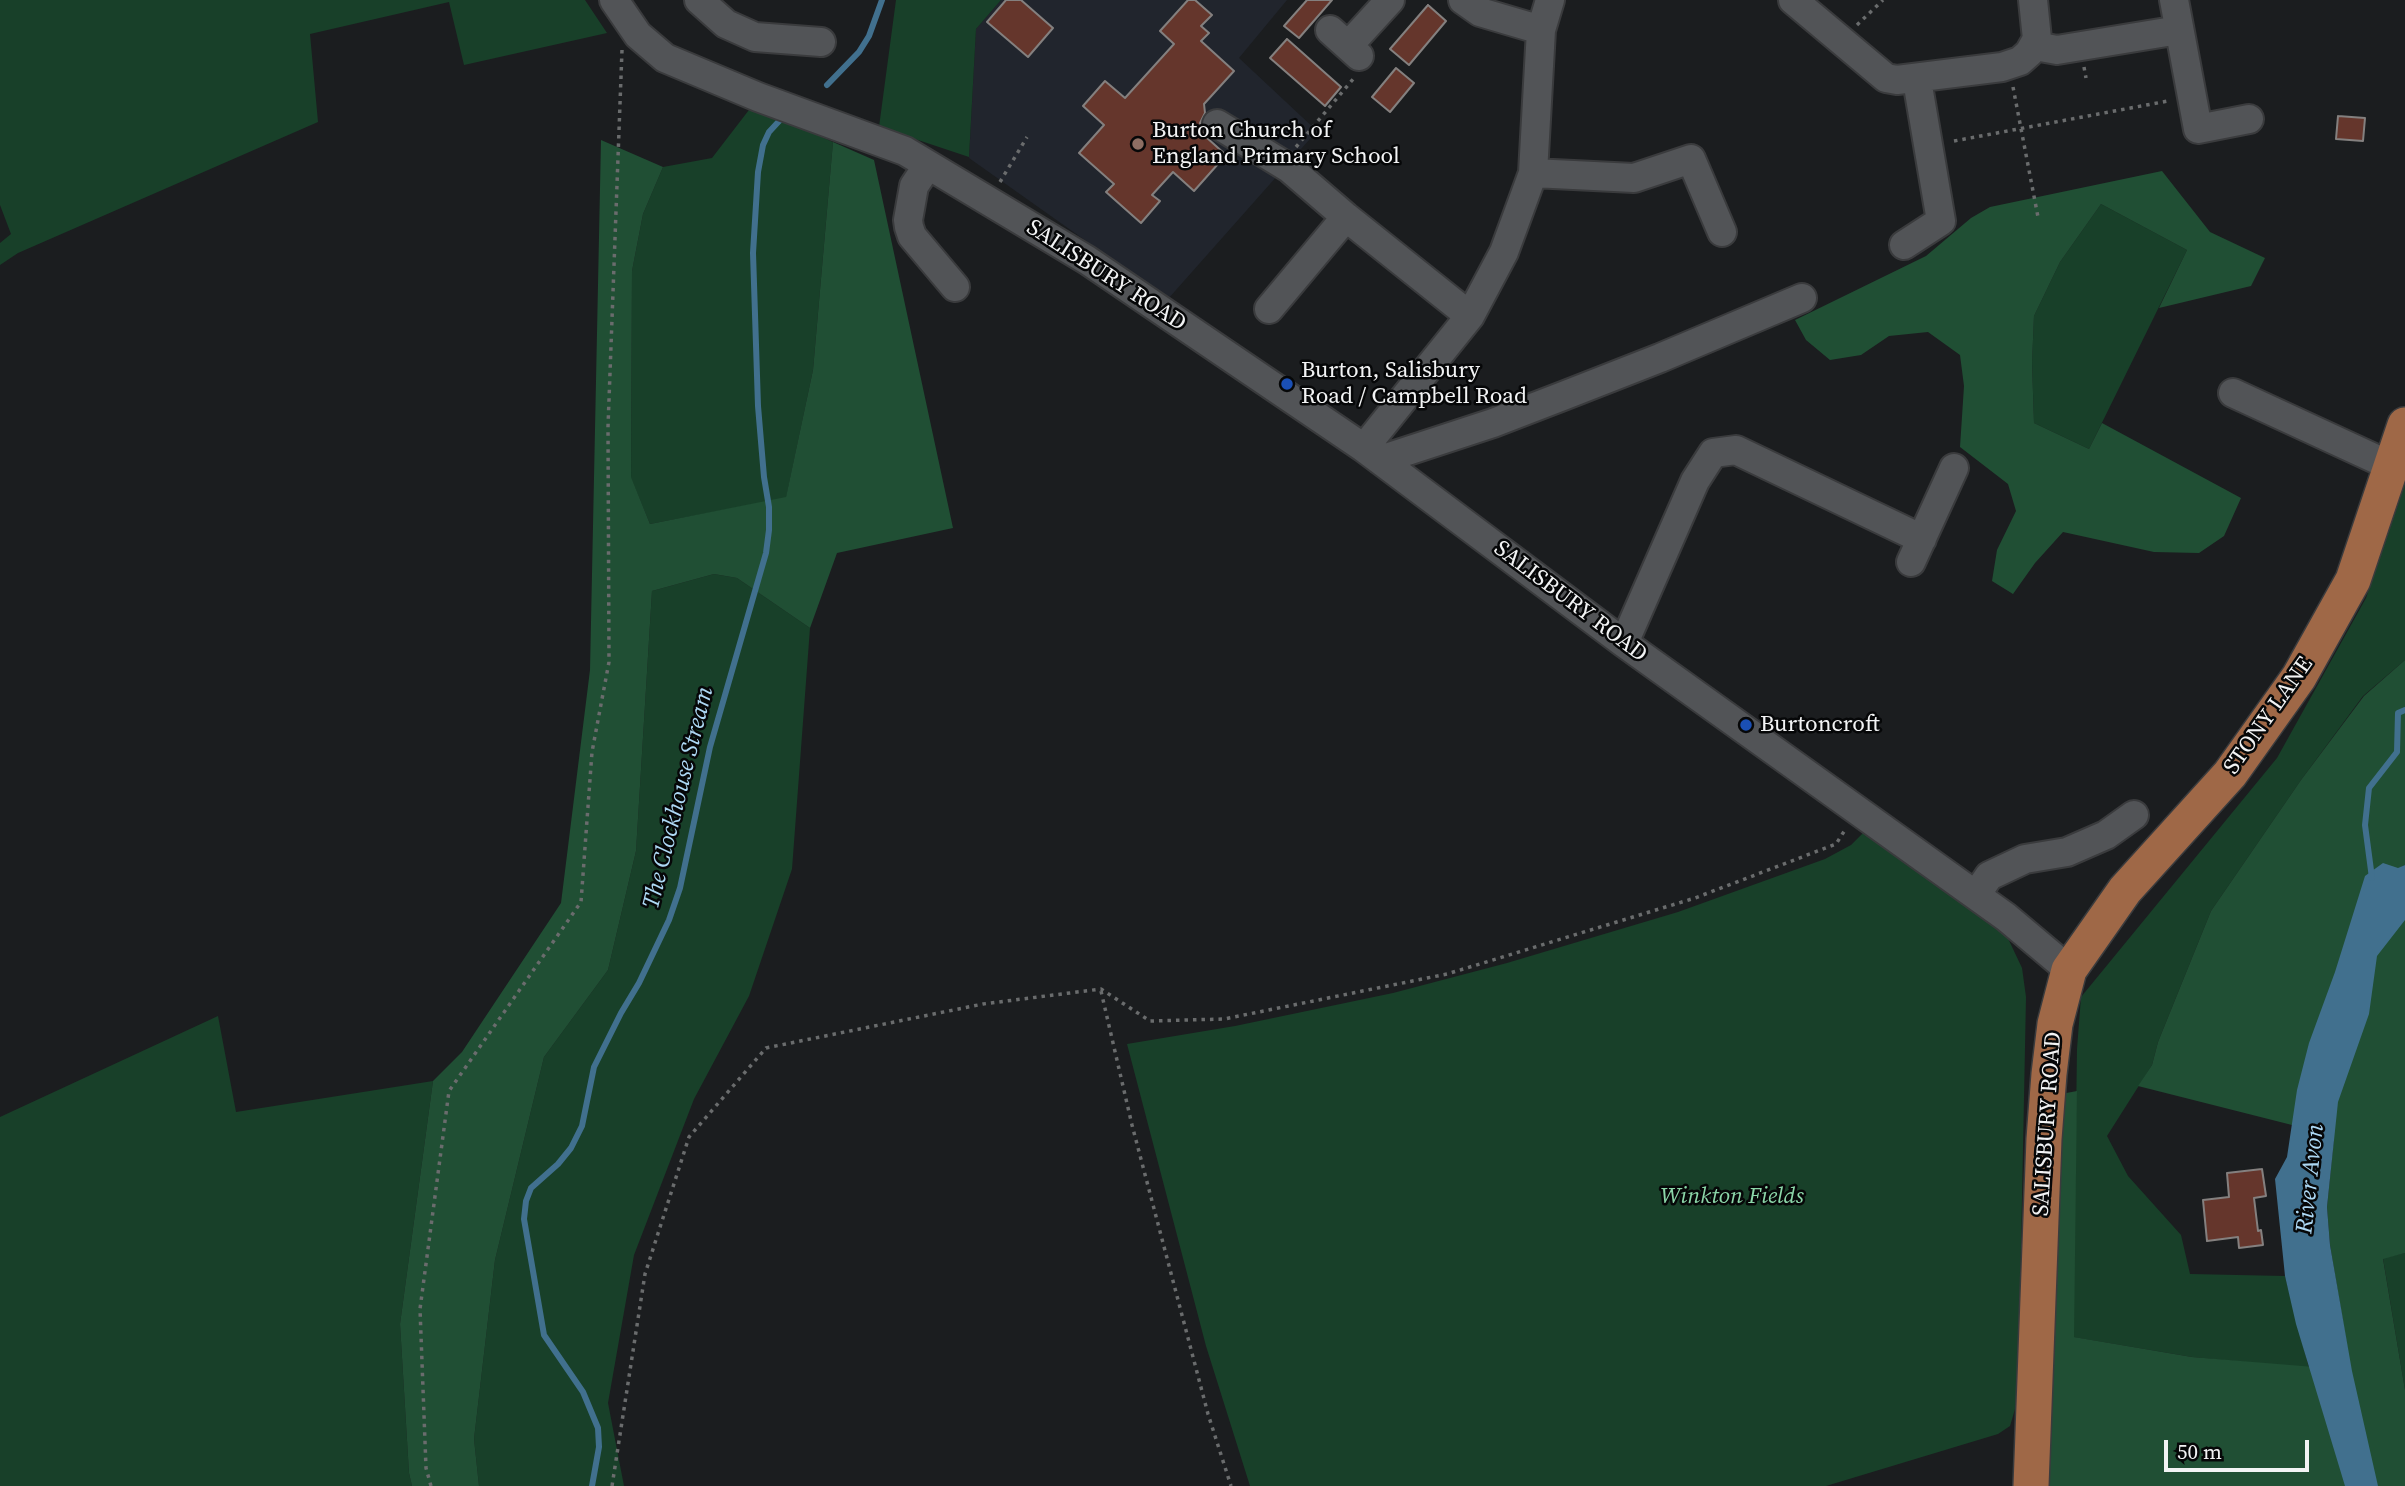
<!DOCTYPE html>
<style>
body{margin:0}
#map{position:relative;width:2405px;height:1486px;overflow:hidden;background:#1b1d1f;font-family:"Source Serif 4",serif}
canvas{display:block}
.scale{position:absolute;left:2164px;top:1440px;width:145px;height:32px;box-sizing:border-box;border:4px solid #f2f3f4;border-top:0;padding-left:9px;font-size:21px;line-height:24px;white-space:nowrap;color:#f2f3f4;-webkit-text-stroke:5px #060708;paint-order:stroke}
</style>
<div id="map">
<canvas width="2405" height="1486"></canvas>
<div class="scale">50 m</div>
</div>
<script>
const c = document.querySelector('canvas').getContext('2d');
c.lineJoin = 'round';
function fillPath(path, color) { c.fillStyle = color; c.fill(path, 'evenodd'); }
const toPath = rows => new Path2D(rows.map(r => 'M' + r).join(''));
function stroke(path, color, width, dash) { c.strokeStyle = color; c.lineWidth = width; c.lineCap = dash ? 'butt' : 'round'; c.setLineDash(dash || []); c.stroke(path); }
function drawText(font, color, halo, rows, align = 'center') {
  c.font = font + ' "Source Serif 4",serif'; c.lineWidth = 5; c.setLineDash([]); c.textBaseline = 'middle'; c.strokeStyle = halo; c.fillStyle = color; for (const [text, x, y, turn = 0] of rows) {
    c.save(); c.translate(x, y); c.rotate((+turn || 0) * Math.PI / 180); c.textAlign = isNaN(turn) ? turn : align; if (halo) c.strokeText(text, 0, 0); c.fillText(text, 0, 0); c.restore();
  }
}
fillPath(toPath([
 [1001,0,1287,0,1239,58,1317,131,1168,299,969,158,976,29]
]), '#21252d');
fillPath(toPath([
 [0,0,585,0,607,33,464,65,449,2,310,34,318,122,18,253,0,265,0,243,11,234,0,205],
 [896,0,1001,0,976,29,969,157,879,127],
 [752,106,833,142,813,370,786,498,650,524,631,478,632,271,643,214,663,167,712,158],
 [2101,204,2187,250,2089,449,2034,423,2032,362,2034,316,2060,262],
 [2405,484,2405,660,2363,696,2301,780,2211,911,2158,1042,2152,1065,2107,1136,2128,1176,2181,1235,2190,1274,2285,1276,2309,1368,2192,1357,2073,1337,2077,1049,2081,997,2277,758,2366,598],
 [714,574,737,578,810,628,792,869,749,996,694,1099,634,1255,608,1403,624,1486,479,1486,474,1439,495,1260,544,1057,608,970,636,851,652,591],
 [1863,833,2005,932,2022,968,2026,997,2018,1399,2010,1426,1998,1434,1826,1486,1250,1486,1206,1346,1127,1044,1235,1026,1393,993,1507,963,1678,912,1825,859,1851,845],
 [218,1016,236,1112,433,1081,400,1324,409,1473,412,1486,0,1486,0,1117],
 [2405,1253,2405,1390,2383,1258]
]), '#184029');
fillPath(toPath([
 [601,140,663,167,643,214,632,271,631,477,650,524,786,497,813,370,833,142,874,160,953,528,837,553,810,628,737,578,714,574,652,591,636,851,608,970,544,1057,495,1260,474,1439,479,1486,412,1486,409,1473,400,1324,433,1081,462,1052,561,903,590,670],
 [2162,171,2210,232,2265,258,2251,286,2159,308,2187,250,2101,204,2060,262,2034,316,2032,363,2034,423,2089,449,2102,423,2241,498,2224,536,2199,553,2154,552,2063,532,2035,563,2013,594,1992,581,1997,550,2016,511,2008,484,1960,447,1964,386,1960,355,1928,332,1889,336,1861,355,1830,360,1806,340,1795,320,1926,256,1971,218,1990,207],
 [2405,660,2405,865,2399,868,2405,891,2405,1253,2383,1259,2405,1390,2405,1486,2043,1486,2061,1094,2077,1091,2074,1337,2192,1357,2351,1370,2330,1245,2327,1207,2334,1138,2292,1125,2138,1086,2152,1065,2158,1042,2211,911,2301,780,2364,696]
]), '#204f34');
fillPath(toPath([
 [2383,863,2398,868,2405,865,2405,920,2377,956,2369,1014,2338,1102,2327,1207,2330,1245,2352,1371,2378,1486,2345,1486,2296,1324,2285,1276,2275,1179,2287,1157,2297,1090,2309,1043,2335,972,2365,876]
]), '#41708e');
stroke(toPath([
 [827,85,859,52,869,36,882,0],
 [2372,878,2365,825,2369,788,2397,752,2398,713,2405,710],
 [592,1486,599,1447,598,1428,583,1392,544,1335,524,1219,526,1201,531,1188,558,1164,571,1148,582,1126,594,1067,621,1013,639,983,669,920,680,888,710,747,766,553,769,530,769,507,764,477,758,406,753,253,758,172,763,145,769,132,781,119]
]), '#41708e', 6);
const building = toPath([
 [1006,0,1021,0,1053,28,1028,57,987,22,1006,0],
 [1188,0,1195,0,1212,15,1201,26,1209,33,1201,41,1234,71,1204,104,1205,113,1200,123,1206,137,1226,155,1194,191,1173,172,1152,195,1160,201,1141,223,1106,192,1114,184,1079,153,1104,125,1083,106,1105,81,1125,98,1174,44,1160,31,1188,0],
 [1307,0,1332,0,1299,38,1284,26,1307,0],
 [1428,5,1446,21,1409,65,1390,49,1428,5],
 [1287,39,1341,87,1325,106,1270,58,1287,39],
 [1396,68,1414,83,1390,112,1372,97,1396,68],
 [2338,116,2365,118,2363,141,2336,139,2338,116],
 [2262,1169,2266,1196,2254,1198,2258,1231,2261,1230,2263,1245,2239,1248,2238,1237,2207,1241,2203,1200,2229,1197,2227,1173,2262,1169]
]);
fillPath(building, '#65362c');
stroke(building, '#84807f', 2);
const minor = toPath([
 [614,0,638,35,665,58,758,97,905,151,1087,260,1364,448,1624,643,2006,917,2069,970],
 [699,0,726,24,755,37,821,42],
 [1463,0,1480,12,1541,30],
 [1793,0,1886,78,1897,80,2002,67,2020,61,2029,53,2037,39,2033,0],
 [2174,0,2198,129,2249,119],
 [1330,30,1359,56],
 [1348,46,1390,0],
 [2035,46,2057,50,2179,30],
 [1217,124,1289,168,1346,217,1470,316],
 [928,165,914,186,908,220,909,227,912,236,955,287],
 [1533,173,1634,178,1691,159,1722,232],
 [1904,245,1941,221,1917,80],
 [1269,309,1346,217],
 [2233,393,2391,466],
 [1364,448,1470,316,1504,252,1533,173,1541,30,1550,0],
 [1380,460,1493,423,1563,396,1660,358,1802,298],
 [1911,562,1954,468],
 [1624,643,1695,481,1713,453,1736,450,1922,539],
 [1976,895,1989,876,2025,859,2067,852,2106,835,2134,815]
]);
const major = toPath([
 [2031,1486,2044,1139,2049,1074,2055,1024,2069,970,2125,890,2230,774,2299,677,2353,580,2405,425]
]);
stroke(minor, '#3a3b3d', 32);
stroke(major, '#3a3b3d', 38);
stroke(toPath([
 [1857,25,1883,0],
 [2084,67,2086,78],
 [2013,87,2038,217],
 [1954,141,2168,101],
 [1296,147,1354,78],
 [1000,182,1027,137],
 [1101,991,1132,1125,1208,1414,1231,1486],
 [431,1486,426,1468,420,1309,449,1091,581,902,592,752,609,662,608,427,622,50],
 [612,1486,645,1274,689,1137,766,1048,983,1004,1101,989,1150,1021,1224,1019,1447,974,1695,898,1836,844,1845,830]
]), '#6a6c6d', 3.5, [3.5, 5]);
stroke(minor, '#525457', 28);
stroke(major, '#9f6847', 35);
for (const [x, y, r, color] of [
 [1138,144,7,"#8d6e63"],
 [1287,384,7,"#1a4fb4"],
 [1746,725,7,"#1a4fb4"]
]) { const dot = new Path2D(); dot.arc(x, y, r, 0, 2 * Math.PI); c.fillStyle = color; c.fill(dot); stroke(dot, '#060708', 2.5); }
drawText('23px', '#f2f3f4', '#060708', [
 ["Burton Church of",1152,131],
 ["England Primary School",1152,157],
 ["Burton, Salisbury",1301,371],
 ["Road / Campbell Road",1301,397],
 ["Burtoncroft",1760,725]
], 'left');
drawText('23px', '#f2f3f4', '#060708', [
 ["SALISBURY ROAD",1106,276,33],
 ["SALISBURY ROAD",1570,602,37],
 ["STONY LANE",2269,716,-55],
 ["SALISBURY ROAD",2048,1124,-86]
]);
drawText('italic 23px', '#8cd7a9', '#060708', [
 ["Winkton Fields",1732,1197]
]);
drawText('italic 24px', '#add8f4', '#060708', [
 ["The Clockhouse Stream",679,798,-76],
 ["River Avon",2311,1179,-84]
]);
</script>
